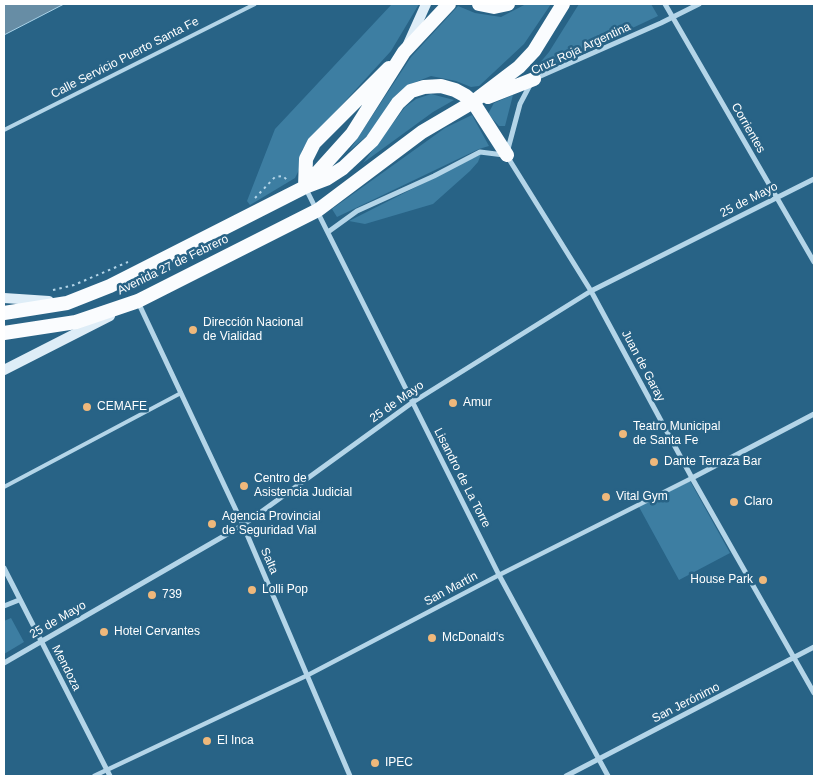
<!DOCTYPE html>
<meta charset="utf-8">
<style>
body{margin:0}
#map{position:relative;width:818px;height:780px;overflow:hidden;background:#286386;font-family:Helvetica,sans-serif}
canvas{display:block}
.frame{position:absolute;inset:0;border:5px solid #fff;pointer-events:none}
</style>
<div id="map">
<canvas width="818" height="780"></canvas>
<div class="frame"></div>
</div>
<script>
const c = document.querySelector('canvas').getContext('2d');
c.lineJoin = 'round';
function fillPath(path, color) { c.fillStyle = color; c.fill(path, 'evenodd'); }
const toPath = rows => new Path2D(rows.map(r => 'M' + r).join(''));
function stroke(path, color, width, dash) { c.strokeStyle = color; c.lineWidth = width; c.lineCap = dash ? 'butt' : 'round'; c.setLineDash(dash || []); c.stroke(path); }
function drawText(font, color, halo, rows, align = 'center') {
  c.font = font + ' Helvetica,sans-serif'; c.lineWidth = 5; c.setLineDash([]); c.textBaseline = 'middle'; c.strokeStyle = halo; c.fillStyle = color; for (const [text, x, y, turn = 0] of rows) {
    c.save(); c.translate(x, y); c.rotate((+turn || 0) * Math.PI / 180); c.textAlign = isNaN(turn) ? turn : align; if (halo) c.strokeText(text, 0, 0); c.fillText(text, 0, 0); c.restore();
  }
}
fillPath(toPath([
 [392,4,419,4,391,51,307,143,302,150,299,170,295,178,250,205,247,201,275,129],
 [526,4,551,4,524,44,479,86,471,87,456,81,431,76,408,85,395,96,368,135,349,151,411,57,458,6,475,13,501,17],
 [579,4,651,4,658,16,528,77,549,52],
 [431,94,454,100,433,112,363,163,405,107,416,99],
 [513,95,505,126,499,126,488,114,494,103],
 [472,115,489,146,479,149,337,217,332,209,445,128],
 [481,154,478,162,470,171,433,204,365,224,349,221],
 [690,481,730,553,679,580,639,507],
 [11,618,24,642,4,654,4,621]
]), '#3d7ea2');
const water = toPath([
 [4,4,64,4,4,35,4,4]
]);
fillPath(water, '#678da5');
stroke(water, '#a9d2e8', 1);
stroke(toPath([
 [255,198,275,177,283,176,289,182],
 [53,290,74,285,128,262]
]), '#b4d5e8', 2, [2.5, 4]);
stroke(toPath([
 [4,130,255,4],
 [4,487,181,393]
]), '#b4d5e8', 4);
stroke(toPath([
 [94,776,308,675,499,575,692,478]
]), '#b4d5e8', 4.5);
stroke(toPath([
 [665,4,814,262],
 [536,78,661,23,699,4],
 [508,149,520,104,530,85],
 [507,156,591,291,692,478,814,693],
 [306,189,499,575,608,776],
 [328,232,357,211,434,176,480,152,504,155],
 [138,302,243,525,350,776],
 [692,478,814,414],
 [4,568,110,776],
 [4,606,19,600],
 [4,663,243,525,413,402,591,291,814,179],
 [566,776,814,647]
]), '#b4d5e8', 5);
stroke(toPath([
 [408,44,426,4],
 [4,298,49,301],
 [4,370,110,316]
]), '#deedf7', 10);
stroke(toPath([
 [479,4,494,7,508,4],
 [488,97,534,79],
 [307,184,352,134,404,52,449,4],
 [305,187,306,159,314,143,389,68],
 [4,313,67,303,110,286,305,187,326,179,343,168,372,141,398,103,411,91,424,87,441,86,455,90,466,96,473,102,507,155],
 [4,333,76,322,138,301,318,210,422,132,473,102,519,67,534,51,563,4]
]), '#fafcfe', 14);
for (const [x, y, r, color] of [
 [193,330,5,"#efb87b"],
 [453,403,5,"#efb87b"],
 [87,407,5,"#efb87b"],
 [623,434,5,"#efb87b"],
 [654,462,5,"#efb87b"],
 [244,486,5,"#efb87b"],
 [606,497,5,"#efb87b"],
 [734,502,5,"#efb87b"],
 [212,524,5,"#efb87b"],
 [763,580,5,"#efb87b"],
 [252,590,5,"#efb87b"],
 [152,595,5,"#efb87b"],
 [104,632,5,"#efb87b"],
 [432,638,5,"#efb87b"],
 [207,741,5,"#efb87b"],
 [375,763,5,"#efb87b"]
]) { const dot = new Path2D(); dot.arc(x, y, r, 0, 2 * Math.PI); c.fillStyle = color; c.fill(dot); stroke(dot, '#286386', 2); }
drawText('12px', '#fff', '#286386', [
 ["Cruz Roja Argentina",581,49,-25],
 ["Calle Servicio Puerto Santa Fe",125,58,-27],
 ["Corrientes",748,128,60],
 ["25 de Mayo",749,200,-27],
 ["Avenida 27 de Febrero",173,265,-26],
 ["Juan de Garay",643,366,62],
 ["25 de Mayo",397,402,-35],
 ["Lisandro de La Torre",462,478,63],
 ["Salta",269,561,66],
 ["San Martín",451,589,-28],
 ["25 de Mayo",58,620,-30],
 ["Mendoza",66,668,63],
 ["San Jerónimo",686,703,-27]
]);
drawText('12px', '#fff', '#286386', [
 ["Dirección Nacional",203,323],
 ["de Vialidad",203,337],
 ["Amur",463,403],
 ["CEMAFE",97,407],
 ["Teatro Municipal",633,427],
 ["de Santa Fe",633,441],
 ["Dante Terraza Bar",664,462],
 ["Centro de",254,479],
 ["Asistencia Judicial",254,493],
 ["Vital Gym",616,497],
 ["Claro",744,502],
 ["Agencia Provincial",222,517],
 ["de Seguridad Vial",222,531],
 ["House Park",753,580,"right"],
 ["Lolli Pop",262,590],
 ["739",162,595],
 ["Hotel Cervantes",114,632],
 ["McDonald's",442,638],
 ["El Inca",217,741],
 ["IPEC",385,763]
], 'left');
</script>
